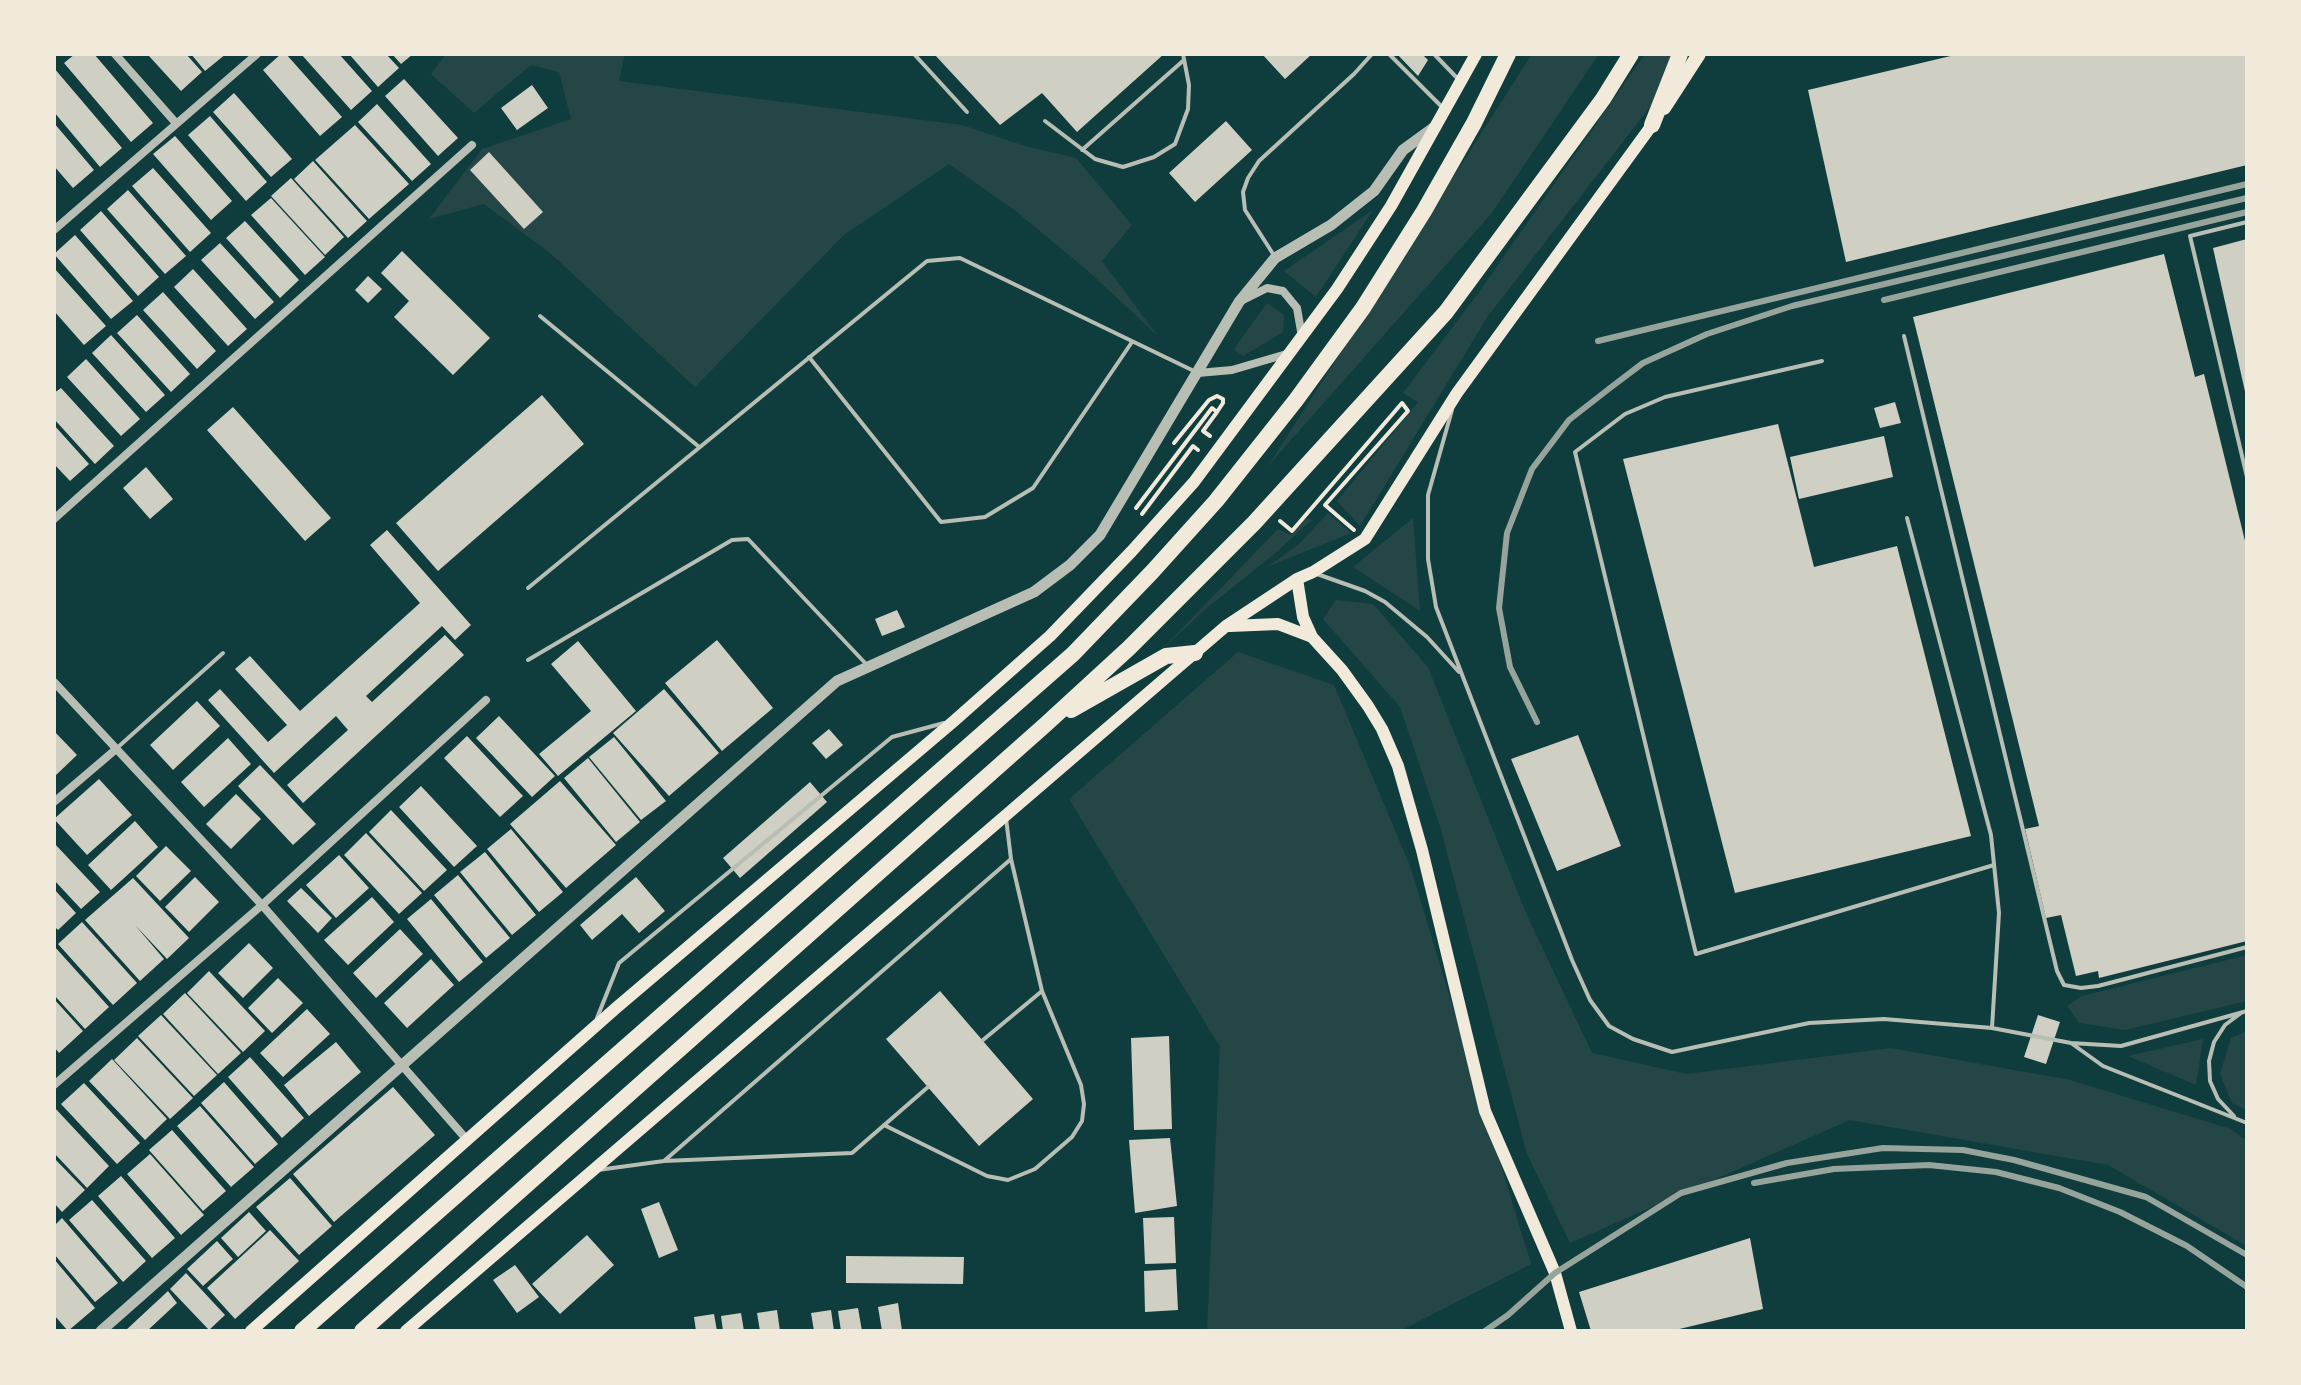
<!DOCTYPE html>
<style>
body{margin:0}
#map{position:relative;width:2301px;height:1385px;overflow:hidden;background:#0f3d3e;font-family:"Archivo Narrow",sans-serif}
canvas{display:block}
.frame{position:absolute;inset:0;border:56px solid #f1e9da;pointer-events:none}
</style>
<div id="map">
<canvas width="2301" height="1385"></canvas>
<div class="frame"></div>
</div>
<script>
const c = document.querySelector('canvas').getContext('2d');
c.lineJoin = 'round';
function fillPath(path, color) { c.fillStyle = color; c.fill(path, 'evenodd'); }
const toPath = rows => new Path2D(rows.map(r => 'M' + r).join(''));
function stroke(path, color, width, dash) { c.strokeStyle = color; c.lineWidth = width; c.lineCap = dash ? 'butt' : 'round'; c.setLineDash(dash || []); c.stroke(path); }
fillPath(toPath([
 [446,54,625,54,619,81,962,125,1025,146,1076,158,1132,225,1102,261,1157,335,1087,270,1017,212,949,164,845,234,695,387,550,253,484,204,429,219,482,149,571,119,559,72,531,65,474,113,431,74],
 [1532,54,1599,54,1491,214,1268,466],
 [1645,54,1673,54,1653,103,1488,316,1360,526,1337,501,1418,402,1403,393,1479,292],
 [1373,210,1316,297,1284,271],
 [1267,303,1284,315,1283,332,1243,356,1234,349],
 [1328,513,1351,533,1267,567,1299,544],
 [1307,518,1312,520,1273,555,1208,607,1161,650,1278,529,1291,535],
 [1413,518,1420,611,1353,567],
 [1336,600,1373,604,1428,667,1526,913,1592,1053,1686,1074,1891,1048,2070,1080,2231,1129,2247,1141,2247,1246,2108,1165,1850,1120,1570,1243,1527,1154,1439,823,1400,707,1323,619],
 [1238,652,1334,685,1410,866,1531,1264,1400,1331,1207,1331,1220,1047,1069,799],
 [2247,955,2247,1001,2125,1030,2079,1023,2067,1006,2082,996],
 [2247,1031,2247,1110,2232,1103,2220,1074,2231,1038],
 [2203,1039,2196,1085,2128,1056]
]), '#244646');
fillPath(toPath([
 [75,54,94,54,153,123,131,142,64,63],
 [151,54,186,54,202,72,181,91,149,56],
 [191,54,226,54,205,71],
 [281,54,286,54,342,117,320,136,263,70],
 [301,54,339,54,372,91,351,110],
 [349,54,386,54,399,68,378,87],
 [392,54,413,54,401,64],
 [934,54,1164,54,1077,132,1042,93,1000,125],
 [1262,54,1312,54,1285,79],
 [1397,54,1422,54,1428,60,1418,76],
 [1959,54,2247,54,2247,165,1846,262,1808,90],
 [54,68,122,148,100,167,54,112],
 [404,79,458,138,438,156,385,96],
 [532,85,548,108,517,130,501,108],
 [234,93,292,159,271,177,213,112],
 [377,104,431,164,412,181,358,122],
 [210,116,267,182,246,201,188,135],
 [1226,121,1252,150,1195,202,1169,173],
 [54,123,94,170,73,188,54,166],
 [355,125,409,184,369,219,315,160],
 [175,136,232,201,211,220,153,154],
 [489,152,543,212,524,229,470,170],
 [313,161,367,221,348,238,294,179],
 [153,168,211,233,190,252,132,186],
 [291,178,344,237,325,255,271,196],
 [128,190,186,256,165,274,107,209],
 [271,198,325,257,305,275,251,215],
 [101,211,159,277,138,296,80,230],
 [245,221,299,280,280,298,226,238],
 [75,235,133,301,111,319,54,254],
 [2247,239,2247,396,2246,396,2213,248],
 [220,243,274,302,255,319,201,260],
 [402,251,490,338,453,375,394,317,409,301,381,273],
 [2164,254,2195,377,2204,374,2247,549,2247,941,2099,978,2098,971,2076,976,2061,915,2046,918,2025,829,2039,826,1913,317],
 [54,268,106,326,84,345,54,311],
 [193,269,247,329,228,346,174,287],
 [368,276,382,289,368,303,355,290],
 [163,292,216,351,197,369,143,310],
 [137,315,190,374,171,392,117,333],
 [111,335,165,395,146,412,92,353],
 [86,359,140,419,121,436,67,377],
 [61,388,114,446,95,464,54,419,54,393],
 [542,395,584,444,438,571,396,523],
 [1895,402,1901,423,1880,428,1874,408],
 [233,407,331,518,305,541,207,430],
 [1778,424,1814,567,1897,546,1971,836,1735,893,1623,459],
 [54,425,89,464,70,481,54,464],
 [1884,436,1893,477,1799,499,1790,457],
 [146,467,173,499,150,519,123,488],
 [387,530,471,625,455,640,442,626,366,696,372,702,445,635,464,655,303,803,287,785,348,730,336,716,274,773,208,700,220,689,268,742,287,725,235,669,250,656,300,711,420,603,370,545],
 [897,610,905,627,882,636,875,619],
 [717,640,773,708,722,751,665,683],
 [578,641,636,711,558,776,539,754,591,711,551,664],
 [664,689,719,753,669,796,613,733],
 [197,701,220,726,173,770,150,745],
 [499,716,555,776,532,797,476,738],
 [829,729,843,745,826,759,812,743],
 [54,731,77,755,54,777],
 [1578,735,1621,846,1557,871,1511,759],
 [467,736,523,796,500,817,444,758],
 [614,737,666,801,641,820,589,757],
 [228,738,251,764,204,807,181,782],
 [588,758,640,822,616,842,564,778],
 [260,765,316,824,293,845,238,786],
 [99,779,132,815,87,855,54,819],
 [560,781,616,845,566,888,510,824],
 [810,782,827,802,740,878,723,858],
 [421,786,477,846,454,867,399,807],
 [236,794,261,819,231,849,206,824],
 [391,810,447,870,424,891,369,832],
 [135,821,158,847,111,890,88,865],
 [511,829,563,892,539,912,487,849],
 [366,833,422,893,399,914,344,855],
 [54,843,100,892,81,909,54,880],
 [166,846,191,871,160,901,136,876],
 [485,852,536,915,512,935,460,872],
 [339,855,369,888,336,918,306,885],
 [458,875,510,938,486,958,434,895],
 [195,877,219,902,189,932,165,907],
 [636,877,665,911,639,933,622,914,592,940,580,925],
 [133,878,189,938,167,959,135,925,164,959,140,981,85,920],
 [301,888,332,918,318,933,287,901],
 [54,889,76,913,58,930,54,926],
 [372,897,394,922,348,965,324,940],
 [431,899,483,962,459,982,407,919],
 [82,922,137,983,113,1005,58,944],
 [400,929,423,954,376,998,353,973],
 [249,943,273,968,243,998,218,973],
 [54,946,109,1007,85,1029,54,995],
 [431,959,454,985,407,1028,384,1003],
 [209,971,265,1031,243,1052,187,993],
 [278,978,303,1003,272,1033,248,1008],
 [940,991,1033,1099,979,1146,886,1039],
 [185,993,241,1053,218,1074,163,1014],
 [54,999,83,1031,59,1053,54,1047],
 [307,1009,330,1034,283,1077,260,1053],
 [161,1015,217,1075,194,1096,138,1036],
 [2038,1015,2060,1022,2046,1064,2024,1057],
 [1169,1036,1172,1129,1134,1130,1131,1038],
 [137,1038,193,1098,170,1119,114,1060],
 [336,1042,361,1072,309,1116,284,1085],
 [250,1057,304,1118,282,1138,228,1077],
 [112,1059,167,1119,145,1140,89,1081],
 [224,1082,278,1144,255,1164,201,1103],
 [84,1083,140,1143,117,1164,61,1104],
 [393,1087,435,1135,334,1222,293,1174],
 [200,1106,254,1167,231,1187,177,1126],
 [54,1107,109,1166,87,1188,54,1153],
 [172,1130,226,1191,203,1211,149,1150],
 [1170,1138,1177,1206,1135,1213,1129,1140],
 [150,1154,204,1215,181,1235,127,1174],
 [54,1158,85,1190,62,1212,54,1203],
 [121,1176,175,1238,152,1258,98,1196],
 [290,1178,332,1226,299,1255,256,1207],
 [92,1200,146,1261,123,1282,69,1220],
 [659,1202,678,1250,659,1258,641,1209],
 [249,1212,266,1231,238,1257,221,1238],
 [1174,1217,1176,1263,1145,1264,1143,1218],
 [62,1218,118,1283,95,1302,54,1254,54,1226],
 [270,1230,299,1261,235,1319,207,1288],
 [587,1235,614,1265,560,1314,532,1284],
 [1750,1238,1763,1309,1671,1331,1591,1331,1579,1292],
 [217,1241,233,1259,203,1286,187,1269],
 [846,1256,964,1257,963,1284,846,1283],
 [54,1259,95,1308,68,1331,54,1315],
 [515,1265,539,1297,517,1313,493,1280],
 [1176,1269,1178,1310,1145,1312,1144,1271],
 [186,1273,225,1315,209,1330,170,1289],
 [168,1291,177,1303,147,1331,125,1331],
 [898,1303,902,1331,882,1331,878,1307],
 [858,1308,862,1331,841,1331,838,1311],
 [777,1310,780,1331,760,1331,757,1313],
 [831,1310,834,1331,814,1331,811,1313],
 [741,1313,744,1331,723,1331,721,1316],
 [714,1314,717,1331,696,1331,694,1317]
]), '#cfcfc3');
stroke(toPath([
 [1174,443,1209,400,1217,396,1223,399,1223,403,1217,412],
 [1136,508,1212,408,1217,412,1203,431,1210,436],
 [1142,514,1193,446,1198,450],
 [1280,521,1292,531,1402,403,1408,411,1325,505,1354,530]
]), '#f1e9da', 4);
stroke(toPath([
 [914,54,967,112],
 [1389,54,1444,109],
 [1434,54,1459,80],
 [1045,121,1095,159,1123,167,1154,157,1175,144,1188,109,1189,85,1183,54],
 [1082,150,1184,60],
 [2247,222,2190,236,2247,477],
 [1275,257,1245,210,1243,192,1248,178,1259,161,1354,74,1372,54],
 [540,316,698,446],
 [1904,336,2057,971,2064,985,2081,988,2098,986,2247,947],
 [809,357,941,522,985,517,1033,488,1132,342],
 [1822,361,1665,397,1625,414,1575,452,1696,954,1994,865],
 [1452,410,1428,495,1428,559,1436,607,1572,960,1590,1000,1609,1026,1633,1039,1672,1052,1809,1023,1884,1019,1992,1028,2071,1043],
 [1907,518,1991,835,1999,913,1992,1028],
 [1317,574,1365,591,1385,602,1427,637,1459,672],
 [528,588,927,261,960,258,1196,372],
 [528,660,732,540,748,539,867,665],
 [117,748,223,653],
 [2247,1011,2121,1046,2071,1043,2103,1066,2247,1123],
 [597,1018,619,963,892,737,944,723],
 [983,1040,1042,991,1011,859,1006,818],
 [2234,1116,2218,1099,2210,1081,2209,1061,2214,1042,2225,1025,2241,1013],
 [884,1125,987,1176,1008,1180,1035,1169,1072,1137,1082,1121,1084,1104,1081,1085,1042,991],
 [664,1161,1011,859],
 [598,1170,664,1161,852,1153,928,1087]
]), '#b8beb3', 4);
stroke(toPath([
 [115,54,175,122],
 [54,230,257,54],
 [1243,300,1267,288,1283,291,1297,308,1302,337],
 [1198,373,1232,370,1290,353],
 [54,519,472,145],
 [54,682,262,905,468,1141],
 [54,802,115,750],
 [54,1085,262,905,486,700]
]), '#b8beb3', 8);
stroke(toPath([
 [101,1331,837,681,1034,592,1070,565,1100,535,1239,302,1275,258,1331,225,1374,191,1403,150,1436,126]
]), '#b8beb3', 11);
stroke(toPath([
 [1297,579,1303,617,1312,637,1342,670,1368,706,1382,729,1398,766,1422,850,1485,1111,1555,1273,1571,1331],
 [1230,626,1278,624,1312,637],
 [251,1331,616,1008,954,721,1050,636,1131,552,1194,482,1337,289,1391,206,1476,54],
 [406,1331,1226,626,1297,579,1313,572,1365,539,1457,393,1652,125]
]), '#f1e9da', 12);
stroke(toPath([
 [1664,108,1699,54]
]), '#f1e9da', 14);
stroke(toPath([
 [1652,125,1680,54],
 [1071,710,1166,656,1195,653],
 [302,1331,1073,654,1152,572,1216,501,1296,400,1363,308,1424,211,1474,123,1508,54],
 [362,1331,1045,725,1129,648,1254,523,1446,312,1603,99,1631,54]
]), '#f1e9da', 16);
stroke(toPath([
 [1884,300,2247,212],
 [1598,341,2247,184],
 [1537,722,1510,667,1499,608,1507,533,1532,469,1569,420,1610,388,1643,363,1707,334,1792,306,2247,198],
 [1754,1183,1834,1169,1929,1165,1996,1172,2059,1188,2120,1212,2187,1246,2247,1287],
 [1485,1331,1508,1315,1555,1273,1681,1193,1787,1163,1883,1148,1963,1150,2014,1160,2146,1197,2247,1255]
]), '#97a49c', 6);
</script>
